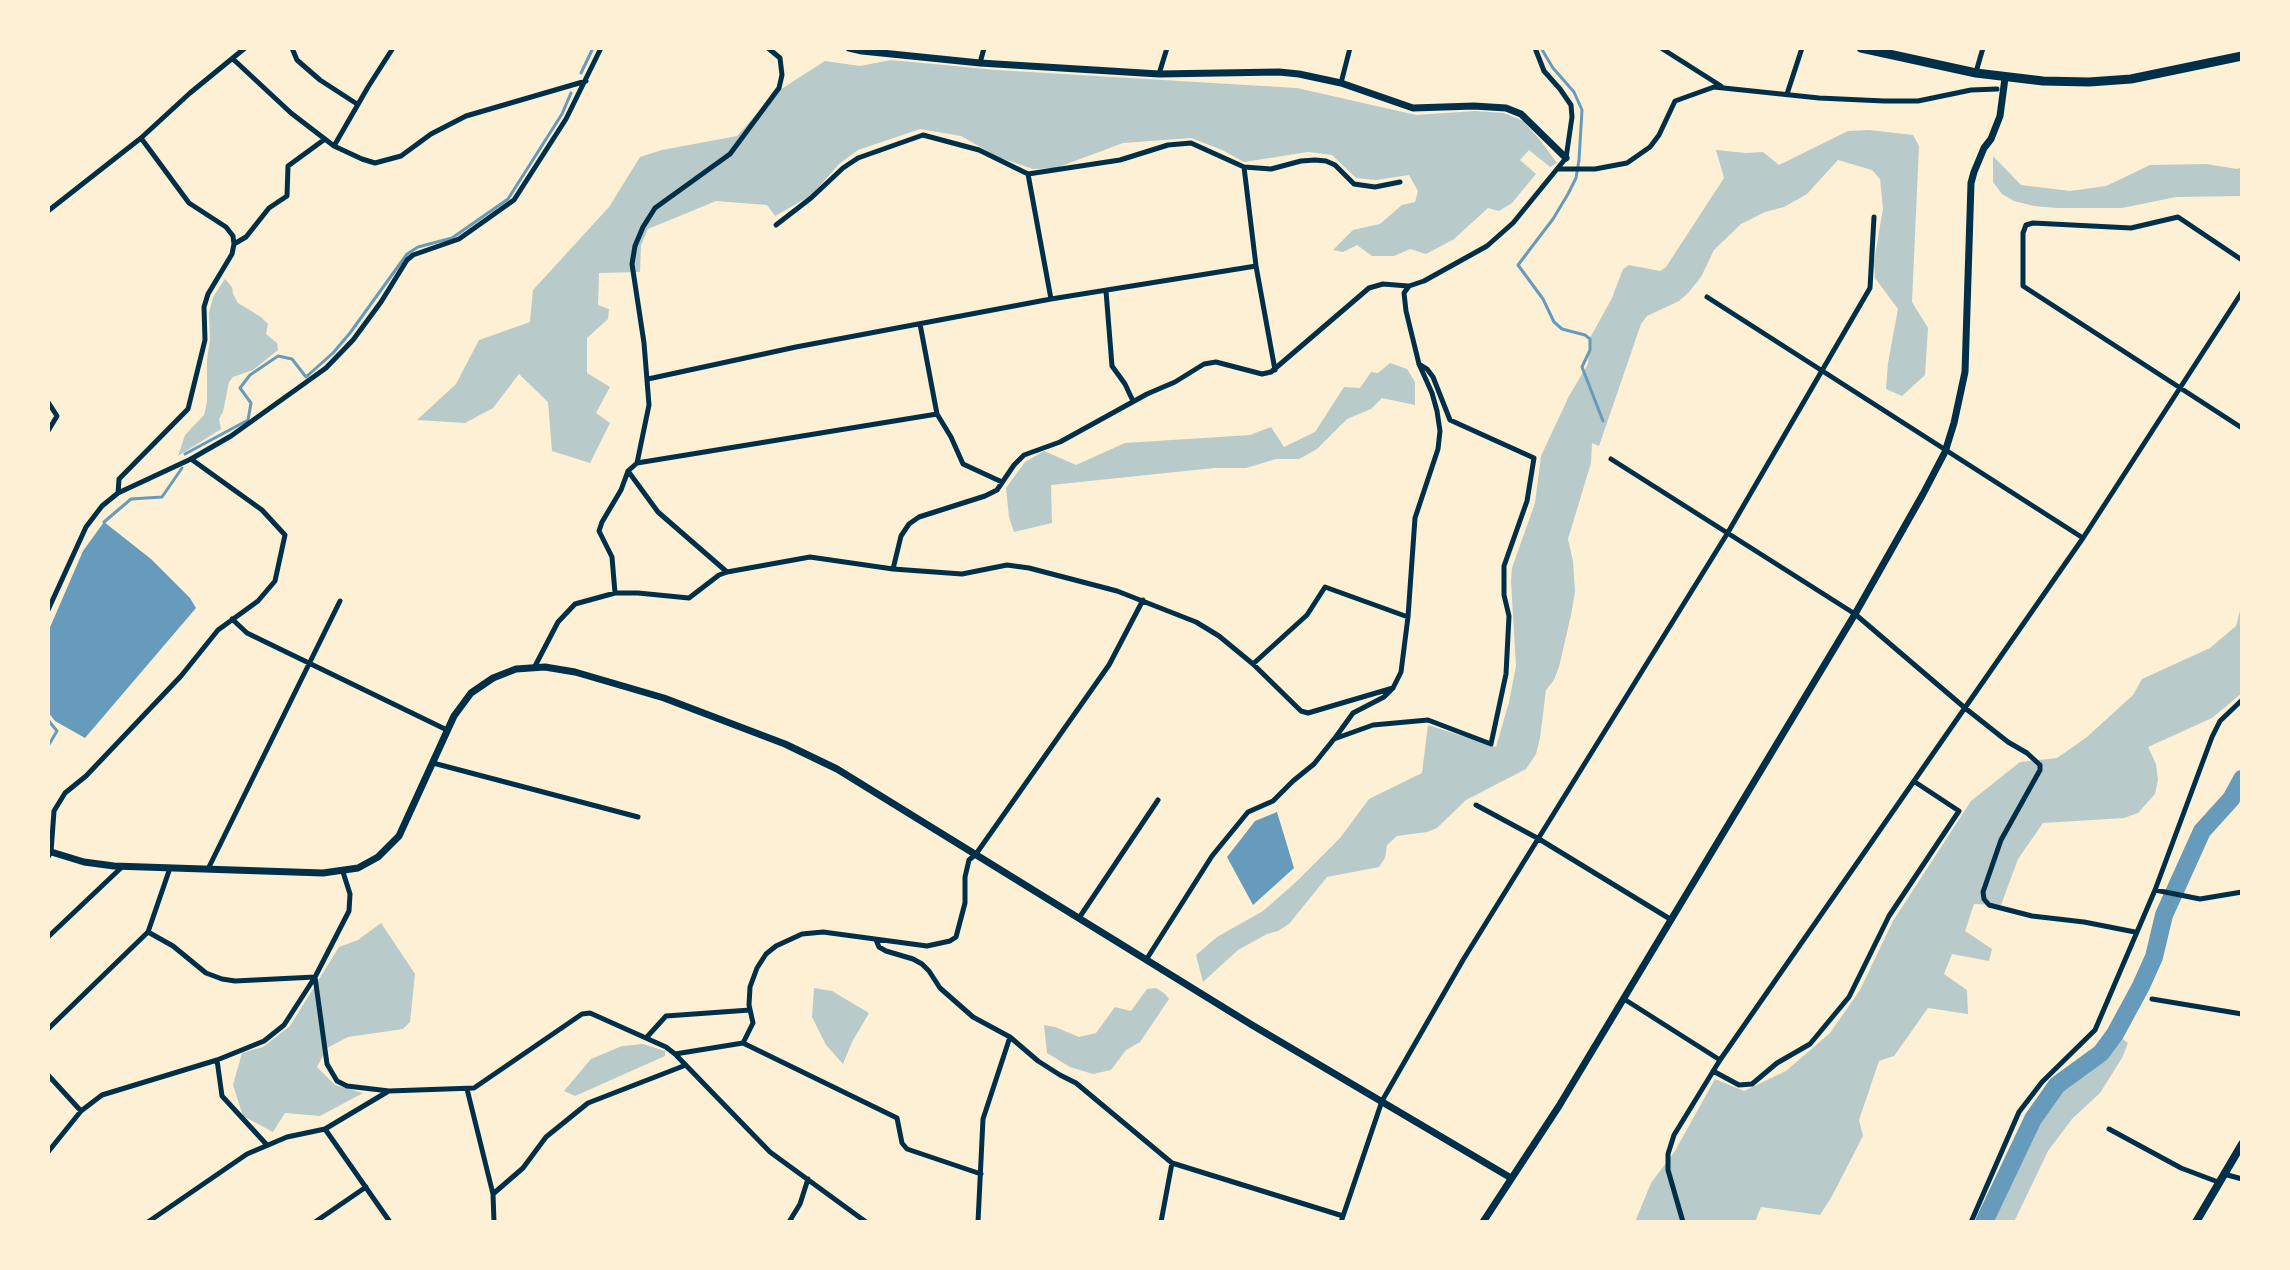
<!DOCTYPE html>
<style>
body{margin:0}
#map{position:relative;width:2290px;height:1270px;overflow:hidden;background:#fdf0d5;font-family:"Asap Condensed",sans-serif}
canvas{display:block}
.frame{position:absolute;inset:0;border:50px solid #fdf0d5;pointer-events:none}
</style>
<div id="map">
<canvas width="2290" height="1270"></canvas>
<div class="frame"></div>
</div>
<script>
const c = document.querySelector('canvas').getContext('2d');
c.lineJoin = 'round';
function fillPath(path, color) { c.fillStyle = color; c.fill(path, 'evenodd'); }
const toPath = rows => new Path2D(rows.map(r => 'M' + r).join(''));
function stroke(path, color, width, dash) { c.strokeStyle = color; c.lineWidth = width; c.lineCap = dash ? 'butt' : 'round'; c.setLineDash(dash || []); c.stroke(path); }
fillPath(toPath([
 [891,60,996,70,1297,88,1416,115,1475,111,1504,113,1523,121,1540,140,1557,163,1550,167,1529,150,1520,160,1536,174,1512,203,1499,211,1488,208,1454,239,1426,254,1410,249,1394,256,1372,256,1357,245,1343,252,1333,250,1353,230,1380,224,1402,205,1415,202,1418,191,1409,175,1376,180,1356,178,1332,155,1308,152,1244,162,1222,150,1191,138,1123,143,1056,168,1033,169,998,157,961,136,920,129,858,150,839,164,812,195,775,216,767,205,716,201,648,229,641,245,640,272,599,273,598,305,609,309,608,319,587,338,587,373,610,387,596,413,610,423,590,463,552,451,548,402,519,374,493,408,465,423,417,420,456,384,479,340,530,322,533,290,609,207,640,157,662,150,737,136,775,93,825,61,860,66],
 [1869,130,1913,135,1919,146,1912,302,1928,328,1925,375,1902,396,1886,389,1888,363,1898,309,1875,278,1874,262,1883,208,1880,179,1872,170,1838,160,1807,194,1784,207,1765,212,1741,224,1714,250,1701,277,1689,292,1679,301,1647,316,1641,324,1599,446,1592,443,1591,463,1568,539,1573,561,1575,592,1571,615,1559,667,1554,680,1546,690,1540,738,1536,754,1526,769,1466,800,1437,828,1427,832,1397,836,1387,845,1385,858,1379,867,1327,877,1289,924,1278,931,1267,934,1238,950,1203,982,1196,955,1217,937,1263,911,1296,882,1340,838,1369,799,1422,773,1428,725,1496,747,1509,702,1516,666,1511,581,1512,568,1535,503,1541,456,1569,396,1588,364,1590,338,1612,298,1623,269,1629,265,1660,271,1666,267,1724,178,1716,150,1746,153,1763,152,1779,165,1848,131],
 [1993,156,2021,185,2070,191,2106,186,2150,165,2206,164,2237,169,2242,167,2242,196,2176,197,2122,208,2057,208,2034,206,2014,201,2002,194,1993,182],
 [225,279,232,287,233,294,238,303,261,317,268,324,266,334,277,343,278,350,253,370,233,377,229,382,223,412,219,419,221,429,178,456,185,435,204,415,207,402,207,359,210,340,209,313,213,297],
 [1390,363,1407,369,1415,382,1415,405,1382,398,1371,409,1347,419,1317,449,1299,459,1276,459,1246,468,1214,468,1051,485,1052,523,1014,532,1009,517,1006,488,1025,462,1044,451,1076,465,1125,443,1250,435,1271,427,1284,447,1315,432,1344,387,1360,388,1371,372,1378,373],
 [2242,603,2242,693,2212,718,2148,747,2156,764,2158,780,2155,794,2138,813,2124,818,2043,823,2018,859,2001,905,1974,904,1965,931,1992,949,1989,961,1952,954,1944,974,1967,990,1968,1014,1928,1008,1894,1056,1879,1061,1859,1120,1863,1136,1832,1196,1820,1215,1761,1207,1755,1222,1635,1222,1651,1183,1675,1151,1715,1079,1744,1091,1786,1071,1830,1033,1860,990,1893,921,1971,801,2020,762,2057,758,2087,737,2133,695,2142,679,2210,648,2236,626],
 [381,923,415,974,410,1022,403,1029,348,1037,327,1048,317,1067,335,1085,363,1093,320,1116,285,1113,273,1132,243,1116,233,1085,242,1053,263,1047,290,1026,339,947,358,940],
 [814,988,832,991,869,1013,852,1042,843,1064,826,1045,812,1017],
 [1156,988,1165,994,1169,999,1140,1042,1126,1050,1111,1070,1093,1074,1070,1067,1047,1053,1044,1025,1055,1027,1079,1037,1096,1033,1115,1007,1131,1011,1147,989],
 [2121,1038,2128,1043,2122,1058,2100,1093,2072,1119,2048,1151,2014,1222,1992,1222,2031,1131,2055,1093,2089,1067],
 [643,1044,665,1051,665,1056,575,1096,564,1091,591,1059,622,1046]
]), '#b9caca');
fillPath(toPath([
 [104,522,151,559,190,598,196,608,85,738,55,721,48,712,48,632,83,551],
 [1277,812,1294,868,1253,905,1227,857,1255,821]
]), '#669bbc');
stroke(toPath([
 [1541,48,1553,68,1574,92,1582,110,1579,160,1576,178,1568,194,1553,219,1518,265,1543,299,1554,322,1562,329,1585,335,1590,339,1590,350,1582,367,1603,421],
 [581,73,593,48],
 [185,454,248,420,251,403,240,388,250,375,278,356,292,359,306,377,333,353,350,333,407,254,418,247,452,238,508,199,562,114,571,93],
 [104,522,131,499,162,497,182,468],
 [48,720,57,731,48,746]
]), '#669bbc', 3);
stroke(toPath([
 [1984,1222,2033,1119,2057,1085,2101,1053,2115,1034,2141,986,2154,957,2164,915,2202,831,2231,799,2242,779]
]), '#669bbc', 18);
stroke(toPath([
 [292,48,297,60,320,80,357,104],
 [1661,48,1721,86],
 [233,59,291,113,334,146,362,159,375,163,401,156,431,134,466,116,586,81],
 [980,63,984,48],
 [1976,72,1983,48],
 [1159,74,1167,48],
 [1341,83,1350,48],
 [1787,94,1802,48],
 [334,146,368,87,393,48],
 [1244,167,1256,266,1275,370],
 [1558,169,1595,169,1627,163,1650,147,1659,135,1675,101,1714,87,1819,98,1884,101,1918,101,1971,90,1997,89],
 [1028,174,1051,299],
 [48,211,141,138,190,93,245,48],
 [776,225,811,198,843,168,858,158,923,135,979,150,1028,174,1120,160,1168,145,1191,143,1244,167,1271,169,1301,161,1315,160,1326,161,1335,165,1354,184,1375,187,1400,182],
 [234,244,246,237,269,208,287,196,288,166,325,139],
 [2242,260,2178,217,2131,228,2033,223,2026,225,2023,233,2023,286,2242,428],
 [1106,291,1112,366,1125,384,1133,401],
 [1707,297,2083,538],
 [920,324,937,414,951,437,963,464,1002,482],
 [648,379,796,347,1051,299,1256,266],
 [48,402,57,416,48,431],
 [1611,459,1855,614,1965,708,2008,742,2027,753,2040,765,2040,770,2001,840,1983,892,1984,899,1989,905,2032,916,2084,922,2135,932],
 [637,463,937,414],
 [628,471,658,512,727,572],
 [118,493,119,479,188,409,205,340,204,307,208,294,232,254,234,244,233,236,226,227,189,203,141,138],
 [893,569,901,536,909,524,919,517,985,496,997,490,1014,465,1024,455,1060,442,1147,394,1175,382,1204,364,1216,362,1262,374,1271,372,1369,288,1383,284,1408,286],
 [615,593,612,557,599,531,602,522,621,490,628,471,637,463,649,405,644,343,632,264,635,246,643,227,655,208,730,154,779,88,782,75,780,58,768,48],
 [48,610,86,527,102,506,118,493,191,459,231,436,326,368,353,340,381,302,407,260,413,255,459,239,514,200,566,119,601,48],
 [232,619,247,633,447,730],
 [1253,664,1307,615,1325,587,1408,617],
 [534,668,558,622,575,604,615,593,638,593,689,598,719,575,727,572,810,557,893,569,962,574,1007,565,1029,568,1117,591,1196,622,1219,636,1253,664,1301,711,1308,713,1393,688],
 [1335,738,1353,713,1384,697,1393,688,1401,672,1408,617,1415,518,1438,449,1440,431,1437,411,1432,393,1419,364,1406,311,1404,293,1409,286,1424,281,1487,246,1513,223,1566,158,1572,117,1571,105,1560,89,1544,71,1535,48],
 [433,763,638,817],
 [1476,805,1539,839,1670,919],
 [48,857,51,852,54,811,65,793,86,776,181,676,218,630,258,601,275,581,285,535,262,510,191,459],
 [208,869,340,601],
 [2155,890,2200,899,2242,892],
 [1079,918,1158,800],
 [148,932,173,946,206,973,222,979,235,981,315,977,327,1064,337,1081,347,1086,389,1091,474,1088,582,1014,590,1013,666,1047,675,1054,770,1152,866,1222],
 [48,937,123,866],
 [876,940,879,947,886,951,913,959,922,964,929,971,940,988,973,1017,1010,1037,1038,1061,1060,1075,1076,1083,1172,1163,1343,1216],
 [1146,960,1212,856,1248,812,1273,801,1293,781,1314,764,1334,739,1373,725,1428,720,1491,744,1506,674,1509,616,1504,595,1504,566,1527,501,1534,458,1450,420,1433,377,1427,369,1419,364],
 [1624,999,1720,1060],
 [2152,999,2242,1014],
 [48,1029,148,932,170,868],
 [646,1038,666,1016,750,1010],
 [743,1043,897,1118,902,1143,907,1149,981,1174],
 [675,1054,743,1043,753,1023,749,1005,750,987,757,968,766,954,776,946,802,934,823,932,927,946,950,941,956,937,965,903,965,877,969,860,976,854,1109,665,1143,600],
 [217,1060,222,1096,267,1145],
 [1713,1071,1739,1085,1752,1084,1777,1063,1810,1044,1849,997,1889,916,1959,811,1915,782],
 [48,1075,81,1111],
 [467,1089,493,1194,494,1222],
 [325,1129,390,1222],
 [2109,1129,2181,1168,2218,1182],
 [48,1152,81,1111,102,1095,217,1060,264,1041,284,1025,315,977,349,911,350,894,343,872],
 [2224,1174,2242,1179],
 [493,1194,523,1168,546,1137,588,1103,686,1065],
 [148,1222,247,1154,287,1137,325,1129,387,1092],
 [315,1222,366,1187],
 [789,1222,800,1204,808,1179],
 [978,1222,983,1119,1010,1037],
 [1161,1222,1172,1163],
 [1341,1222,1382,1101,1463,960,1727,534,1870,288,1874,217],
 [1683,1222,1668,1170,1668,1154,1674,1135,1720,1060,2083,538,2242,292],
 [1971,1222,2019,1112,2042,1082,2095,1030,2155,890,2212,737,2220,721,2242,700]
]), '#003049', 5);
stroke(toPath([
 [849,48,862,51,980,63,1159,74,1279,72,1299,74,1341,83,1413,108,1474,106,1506,108,1521,114,1566,158],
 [48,851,84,862,114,866,323,873,358,868,378,857,399,836,454,716,471,693,493,678,516,669,545,667,575,672,664,698,785,744,837,769,1252,1025,1511,1178],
 [1483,1222,1559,1106,1855,614,1923,494,1945,452,1954,423,1965,372,1971,183,1974,172,1984,148,1991,139,2000,116,2005,78]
]), '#003049', 7);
stroke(toPath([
 [2196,1222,2242,1144]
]), '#003049', 8);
stroke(toPath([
 [1861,48,1976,73,2043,81,2089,82,2131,79,2242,56]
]), '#003049', 9);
</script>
